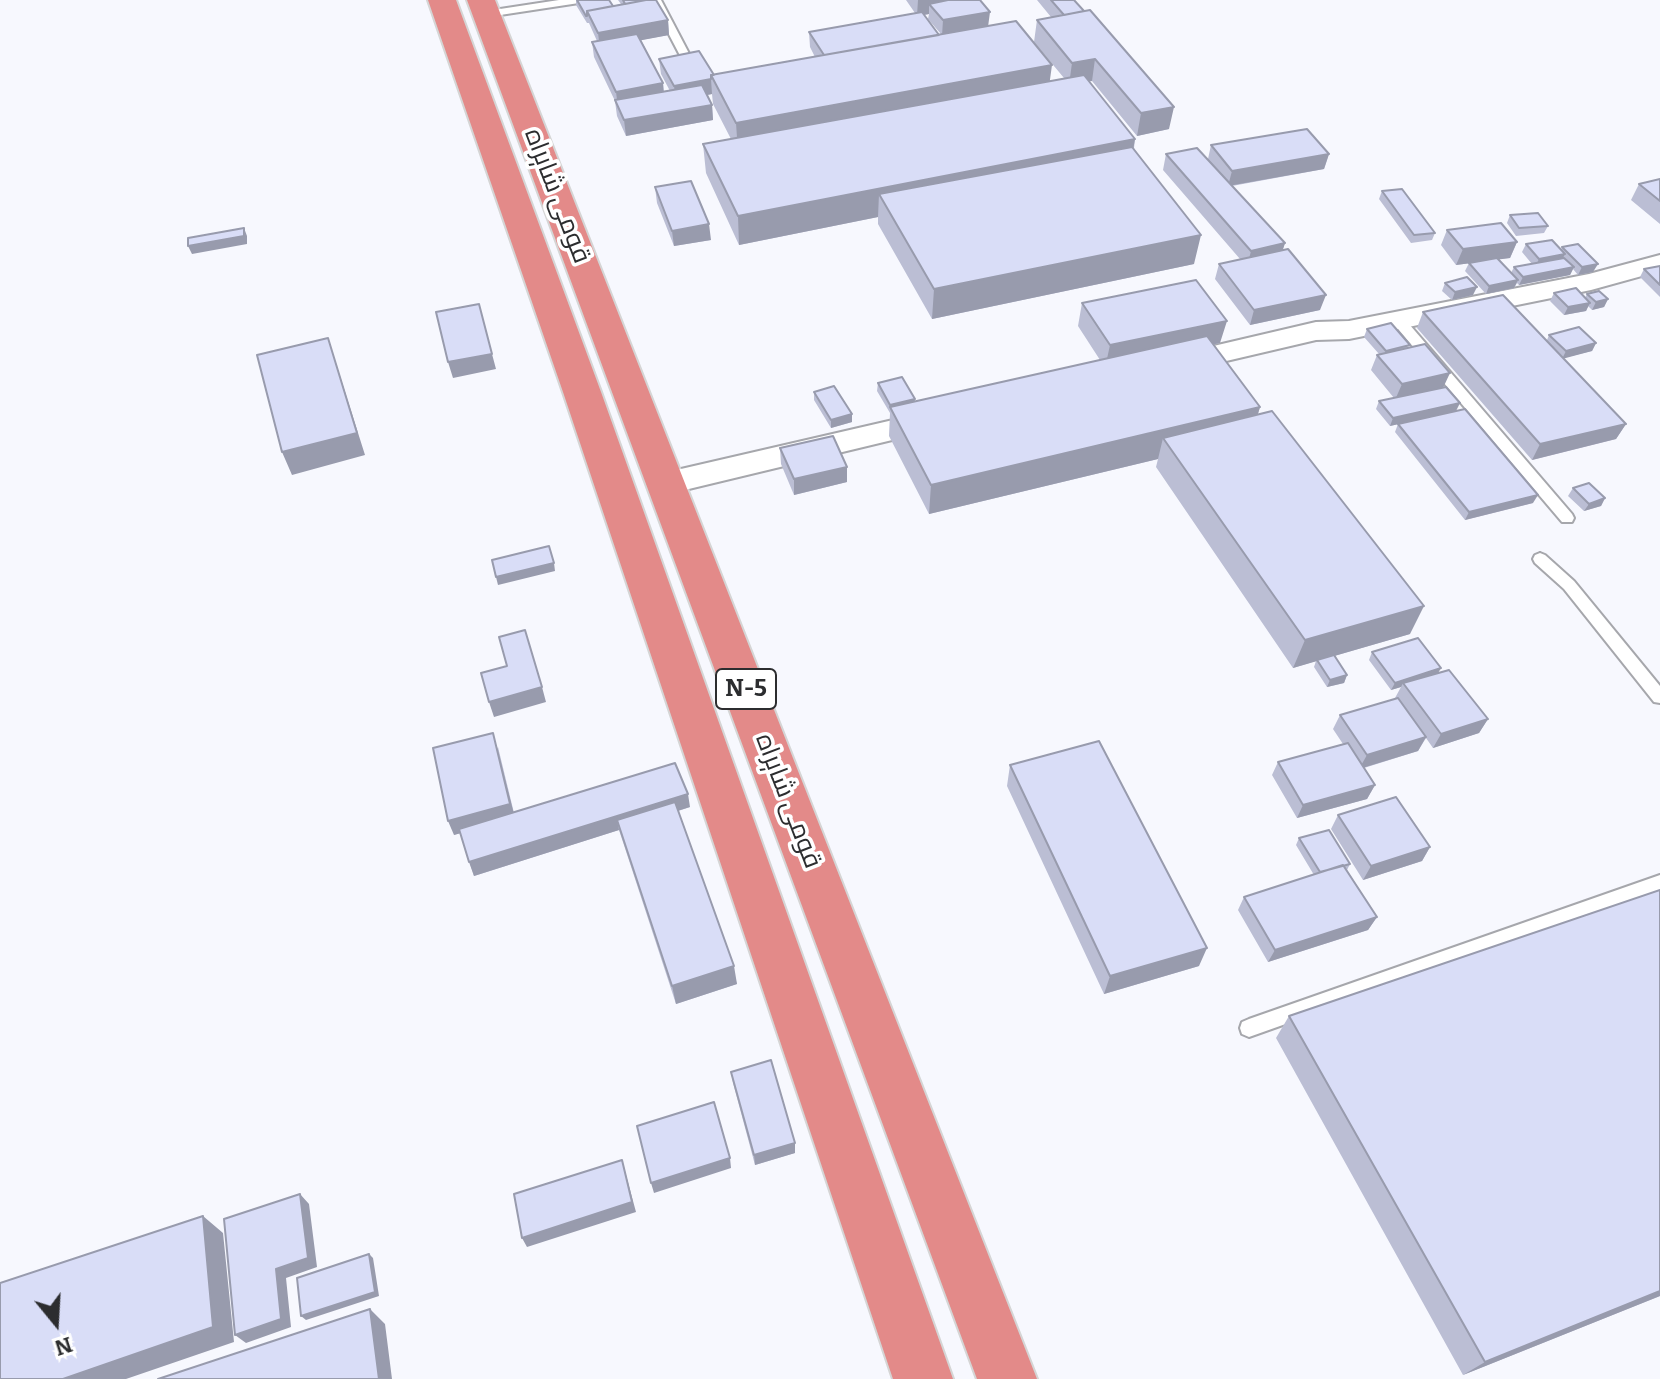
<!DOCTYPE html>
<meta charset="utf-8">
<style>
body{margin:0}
#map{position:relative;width:1660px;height:1379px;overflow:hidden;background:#f7f8fe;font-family:Bitter,serif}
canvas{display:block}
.north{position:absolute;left:16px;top:1283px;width:80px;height:80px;-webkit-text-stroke:6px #fff;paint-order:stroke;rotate:162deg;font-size:22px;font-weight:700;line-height:32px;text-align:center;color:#2c2d2f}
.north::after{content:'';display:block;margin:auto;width:28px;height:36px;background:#2c2d2f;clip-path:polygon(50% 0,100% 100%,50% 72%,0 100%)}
</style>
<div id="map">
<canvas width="1660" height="1379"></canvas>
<div class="north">N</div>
</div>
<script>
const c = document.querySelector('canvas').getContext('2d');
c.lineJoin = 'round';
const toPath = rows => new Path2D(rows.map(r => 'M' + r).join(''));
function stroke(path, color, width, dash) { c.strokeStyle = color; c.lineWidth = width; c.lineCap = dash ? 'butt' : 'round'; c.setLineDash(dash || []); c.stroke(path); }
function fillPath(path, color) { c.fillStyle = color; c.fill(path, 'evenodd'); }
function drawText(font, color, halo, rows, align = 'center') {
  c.font = font + ' Bitter,Cairo,serif'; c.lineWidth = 7; c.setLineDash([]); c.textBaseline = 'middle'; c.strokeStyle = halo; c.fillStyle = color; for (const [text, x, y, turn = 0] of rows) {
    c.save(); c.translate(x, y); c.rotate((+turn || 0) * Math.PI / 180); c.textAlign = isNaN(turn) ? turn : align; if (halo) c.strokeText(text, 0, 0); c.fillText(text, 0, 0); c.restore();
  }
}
const lane = toPath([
 [559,0,584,0,579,3,487,17,482,14,487,11,559,0],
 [651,0,661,0,695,65,694,67,685,65,651,0],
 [1398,316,1403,317,1572,514,1574,518,1572,522,1562,522,1393,323,1392,320,1398,316],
 [1540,553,1545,555,1574,581,1660,686,1660,703,1654,702,1564,589,1535,563,1533,559,1535,555,1540,553],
 [1660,875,1660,891,1249,1037,1242,1034,1240,1028,1242,1022,1249,1019,1660,875]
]);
const street = toPath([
 [1660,255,1660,271,1591,290,1349,339,1316,340,1175,373,1165,371,1161,364,1165,357,1175,355,1316,322,1349,321,1589,274,1660,255],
 [932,411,942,414,947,421,942,428,668,494,657,491,653,483,657,475,668,472,932,411]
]);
const highway = toPath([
 [428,0,456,0,601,392,953,1379,893,1379,563,392,428,0],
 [467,0,495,0,1037,1379,977,1379,467,0]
]);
stroke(lane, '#a6a7ac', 4);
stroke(street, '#a6a7ac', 4);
stroke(highway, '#d5d5d5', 4);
fillPath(lane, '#fff');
fillPath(street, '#fff');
fillPath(highway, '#e38a89');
fillPath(toPath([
 [576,0,609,0,613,6,621,4,618,0,656,0,668,20,669,35,641,40,663,83,664,92,670,91,661,74,659,59,714,75,815,57,810,47,809,32,915,13,906,0,980,0,988,26,1050,81,1064,78,1034,42,1037,20,1051,17,1037,0,1074,0,1169,129,1137,136,1092,81,1089,81,1135,139,1134,148,1194,264,932,319,878,224,878,217,739,245,706,173,703,144,731,139,713,104,712,94,707,95,712,105,713,120,626,136,617,116,615,101,594,57,592,42,597,41,589,23,587,23,576,5],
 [929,14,928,19,941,34,939,35,924,15],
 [1211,145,1329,154,1324,169,1232,186,1285,243,1282,251,1320,310,1250,325,1215,279,1219,264,1240,259,1163,170,1166,154,1208,159],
 [1660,179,1660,224,1631,200,1639,184],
 [655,187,711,240,674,246,657,203],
 [1382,191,1435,233,1432,240,1411,243,1379,199],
 [1510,215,1548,226,1544,233,1516,236,1507,223],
 [1447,230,1517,242,1510,258,1499,259,1511,273,1514,267,1532,264,1522,252,1526,244,1561,250,1562,247,1593,272,1578,275,1573,269,1570,275,1519,285,1517,283,1514,288,1486,294,1465,271,1469,263,1471,263,1456,265,1441,245],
 [1660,266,1660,297,1640,277,1644,269],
 [1445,283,1473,295,1452,300,1442,291],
 [1554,293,1585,298,1587,294,1608,299,1604,307,1592,310,1588,306,1586,311,1564,315,1550,301],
 [1082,303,1220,343,1213,345,1260,407,1258,414,1410,634,1334,656,1347,675,1344,683,1327,687,1314,667,1316,661,1293,668,1156,467,1158,459,929,514,889,436,890,413,877,391,878,383,914,402,1100,360,1078,326],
 [1423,312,1547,340,1549,335,1596,343,1592,351,1563,358,1626,424,1616,439,1532,460,1417,328],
 [1367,329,1409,347,1444,387,1456,411,1533,503,1465,520,1395,432,1398,424,1429,417,1390,426,1376,409,1379,401,1394,398,1371,370,1377,355,1379,354,1364,337],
 [814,392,852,414,852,422,831,428,814,400],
 [780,448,847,467,847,482,794,495,781,464],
 [1573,488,1605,498,1601,506,1584,511,1568,496],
 [1372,652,1438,673,1488,719,1479,733,1433,748,1426,738,1418,751,1364,768,1375,785,1367,799,1297,818,1272,775,1278,762,1343,744,1333,729,1340,715,1396,699,1395,698,1401,687,1391,690,1369,660],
 [498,747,514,813,690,807,678,811,737,984,676,1004,619,830,474,876,460,833,454,835],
 [1010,765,1199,966,1104,994,1007,786],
 [1338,815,1430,847,1422,861,1363,880,1331,829],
 [1299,838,1350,864,1347,870,1377,917,1368,930,1268,962,1238,910,1244,897,1314,875,1296,845],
 [1289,1016,1660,1296,1463,1375,1276,1038],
 [731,1072,795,1143,795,1153,755,1165,733,1083]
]), '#bbbed4');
fillPath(toPath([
 [918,0,978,0,929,4,929,14,917,16],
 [990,12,988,27,942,36,943,20],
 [668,20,669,35,600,48,598,33],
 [1095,59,1092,81,1069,85,1072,63],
 [1052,65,1048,94,738,152,736,123],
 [711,79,712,94,676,101,674,86],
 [663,83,664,99,618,107,616,92],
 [712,105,713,120,626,136,624,120],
 [1174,107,1169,129,1137,136,1141,113],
 [1135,139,1130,168,879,194,878,217,739,245,738,216],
 [1329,154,1324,169,1228,186,1232,171],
 [709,224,711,240,674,246,672,231],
 [244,228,247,236,247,244,192,254,188,246],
 [1201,235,1194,264,932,319,934,289],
 [1517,242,1510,258,1456,265,1463,249],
 [1285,243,1280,259,1247,267,1251,251],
 [1565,254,1561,262,1535,267,1539,259],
 [1598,264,1593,272,1578,275,1582,267],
 [1574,267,1570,275,1519,285,1523,277],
 [1518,280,1514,288,1486,294,1489,286],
 [1477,287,1473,295,1452,300,1455,292],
 [1326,295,1320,310,1250,325,1254,310],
 [1608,299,1604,307,1592,310,1596,302],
 [1590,303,1586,311,1564,315,1568,307],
 [1227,321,1220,343,1105,368,1110,345],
 [328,338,365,455,292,475,282,452],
 [1596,343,1592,351,1562,359,1566,351],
 [492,354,496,369,453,378,448,362],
 [1450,373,1443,388,1395,400,1402,384],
 [915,399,914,407,890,407,890,413,890,405],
 [1460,403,1456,411,1390,426,1393,418],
 [1260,407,1251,436,1163,438,1158,459,929,514,931,485],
 [852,414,852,422,831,428,831,420],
 [1626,424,1616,439,1532,460,1540,444],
 [847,467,847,482,794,495,794,479],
 [1538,495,1533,503,1465,520,1469,512],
 [1605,498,1601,506,1584,511,1589,504],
 [554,563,555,571,498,585,496,577],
 [1424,606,1410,634,1293,668,1305,640],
 [1441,668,1437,675,1403,683,1401,687,1391,690,1395,683],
 [1347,675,1344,683,1327,687,1330,680],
 [542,687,546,702,494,717,489,702],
 [1488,719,1479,733,1433,748,1441,734],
 [493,733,515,818,454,835,448,821],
 [1426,737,1418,751,1359,769,1367,755],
 [1375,785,1367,799,1297,818,1303,805],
 [688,794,690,807,620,829,617,820,619,830,474,876,469,862],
 [1430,847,1422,861,1363,880,1371,866],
 [1377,917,1368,930,1268,962,1275,950],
 [1207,948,1199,966,1104,994,1110,976],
 [734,966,737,984,676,1004,672,986],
 [795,1143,795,1153,755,1165,754,1155],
 [730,1158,731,1168,654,1193,651,1183],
 [622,1160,636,1212,527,1247,522,1238],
 [300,1194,309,1204,317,1267,286,1278,291,1327,246,1343,235,1335,276,1269],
 [203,1216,223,1233,234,1342,126,1379,63,1379],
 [369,1254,373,1258,379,1296,306,1320,301,1316],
 [1660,1291,1660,1296,1463,1375,1485,1362],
 [370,1309,385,1324,392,1379,379,1379]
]), '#989bad');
const building = toPath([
 [577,0,609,0,613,6,587,11,587,16,586,16,577,0],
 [623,0,646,0,625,4,623,0],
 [646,0,656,0,668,20,598,33,587,11,646,0],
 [948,0,980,0,990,12,943,20,929,4,948,0],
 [1051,0,1074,0,1084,11,1064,15,1051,0],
 [1090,10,1174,107,1141,113,1095,59,1072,63,1037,20,1090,10],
 [922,12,939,35,824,55,809,32,922,12],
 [1016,21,1052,65,736,123,711,75,1016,21],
 [637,34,663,83,616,92,592,42,637,34],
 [699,51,714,75,711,75,711,79,674,86,659,59,699,51],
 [1084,75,1135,139,738,216,703,144,1084,75],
 [702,85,712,105,624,120,615,100,702,85],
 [1307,129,1329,154,1232,171,1211,145,1307,129],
 [1132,147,1201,235,934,289,879,194,1132,147],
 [1197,148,1285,243,1251,251,1166,154,1197,148],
 [1660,179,1660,201,1639,184,1660,179],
 [691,181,709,224,672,231,655,187,691,181],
 [1402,189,1435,233,1414,235,1382,191,1402,189],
 [1538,213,1548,226,1519,228,1510,215,1538,213],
 [1501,223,1517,242,1463,249,1447,230,1501,223],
 [244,228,244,236,188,246,188,238,244,228],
 [1552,240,1565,254,1539,259,1526,244,1552,240],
 [1578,244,1598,264,1582,267,1562,247,1578,244],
 [1288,249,1326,295,1254,310,1219,264,1288,249],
 [1497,258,1518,280,1489,286,1469,263,1497,258],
 [1564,258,1574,267,1523,277,1514,267,1564,258],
 [1660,266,1660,285,1644,269,1660,266],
 [1467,277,1477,287,1455,292,1445,283,1467,277],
 [1196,280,1227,321,1110,345,1082,303,1196,280],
 [1576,288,1590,303,1568,307,1554,293,1576,288],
 [1599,291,1608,299,1596,302,1587,294,1599,291],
 [1503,295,1626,424,1540,444,1423,312,1503,295],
 [479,304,492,354,448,362,436,312,479,304],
 [1391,323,1410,345,1386,351,1367,329,1391,323],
 [1579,327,1596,343,1566,351,1549,335,1579,327],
 [1207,336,1260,407,931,485,890,407,1207,336],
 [328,338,357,433,282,452,257,355,328,338],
 [1425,344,1450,373,1402,384,1377,355,1425,344],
 [902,377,915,399,890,405,878,383,902,377],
 [834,386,852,414,831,420,814,392,834,386],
 [1446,387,1460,403,1393,418,1379,401,1446,387],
 [1465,409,1538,495,1469,512,1398,424,1465,409],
 [1272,411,1424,606,1305,640,1163,438,1272,411],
 [833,436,847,467,794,479,780,448,833,436],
 [1589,483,1605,498,1589,504,1573,488,1589,483],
 [549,546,554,563,496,577,492,560,549,546],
 [525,630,542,687,489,702,481,673,507,666,499,637,525,630],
 [1418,638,1441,668,1395,683,1372,652,1418,638],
 [1334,655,1347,675,1330,680,1317,660,1334,655],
 [1449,670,1488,719,1441,734,1403,683,1449,670],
 [1398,698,1426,737,1367,755,1340,715,1398,698],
 [493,733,510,804,448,821,433,748,493,733],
 [1099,741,1207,948,1110,976,1010,765,1099,741],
 [1348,743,1375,785,1303,805,1278,762,1348,743],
 [675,763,688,794,469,862,459,829,675,763],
 [1396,797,1430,847,1371,866,1338,815,1396,797],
 [675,802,734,966,672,986,617,820,675,802],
 [1329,830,1350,864,1320,872,1299,838,1329,830],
 [1343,865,1377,917,1275,950,1244,897,1343,865],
 [1660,890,1660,1291,1485,1362,1289,1016,1660,890],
 [771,1060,795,1143,754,1155,731,1072,771,1060],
 [714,1102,730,1158,651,1183,637,1126,714,1102],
 [622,1160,632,1202,522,1238,514,1194,622,1160],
 [300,1194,308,1258,276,1269,281,1319,235,1335,224,1219,300,1194],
 [203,1216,213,1327,63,1379,0,1379,0,1283,203,1216],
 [369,1254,375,1292,301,1316,297,1278,369,1254],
 [370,1309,379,1379,158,1379,370,1309]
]);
fillPath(building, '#d9ddf7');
stroke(building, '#989bad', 2);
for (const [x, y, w] of [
 [746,689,60]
]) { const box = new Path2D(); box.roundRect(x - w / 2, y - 20, w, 40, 6); c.fillStyle = '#fff'; c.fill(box); stroke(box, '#2c2d2f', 2); }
drawText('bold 24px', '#2c2d2f', null, [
 ["N-5",746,689]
]);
drawText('26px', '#2c2d2f', '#fff', [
 ["قومی شاہراہ",557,196,69],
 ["قومی شاہراہ",788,801,69]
]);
</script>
